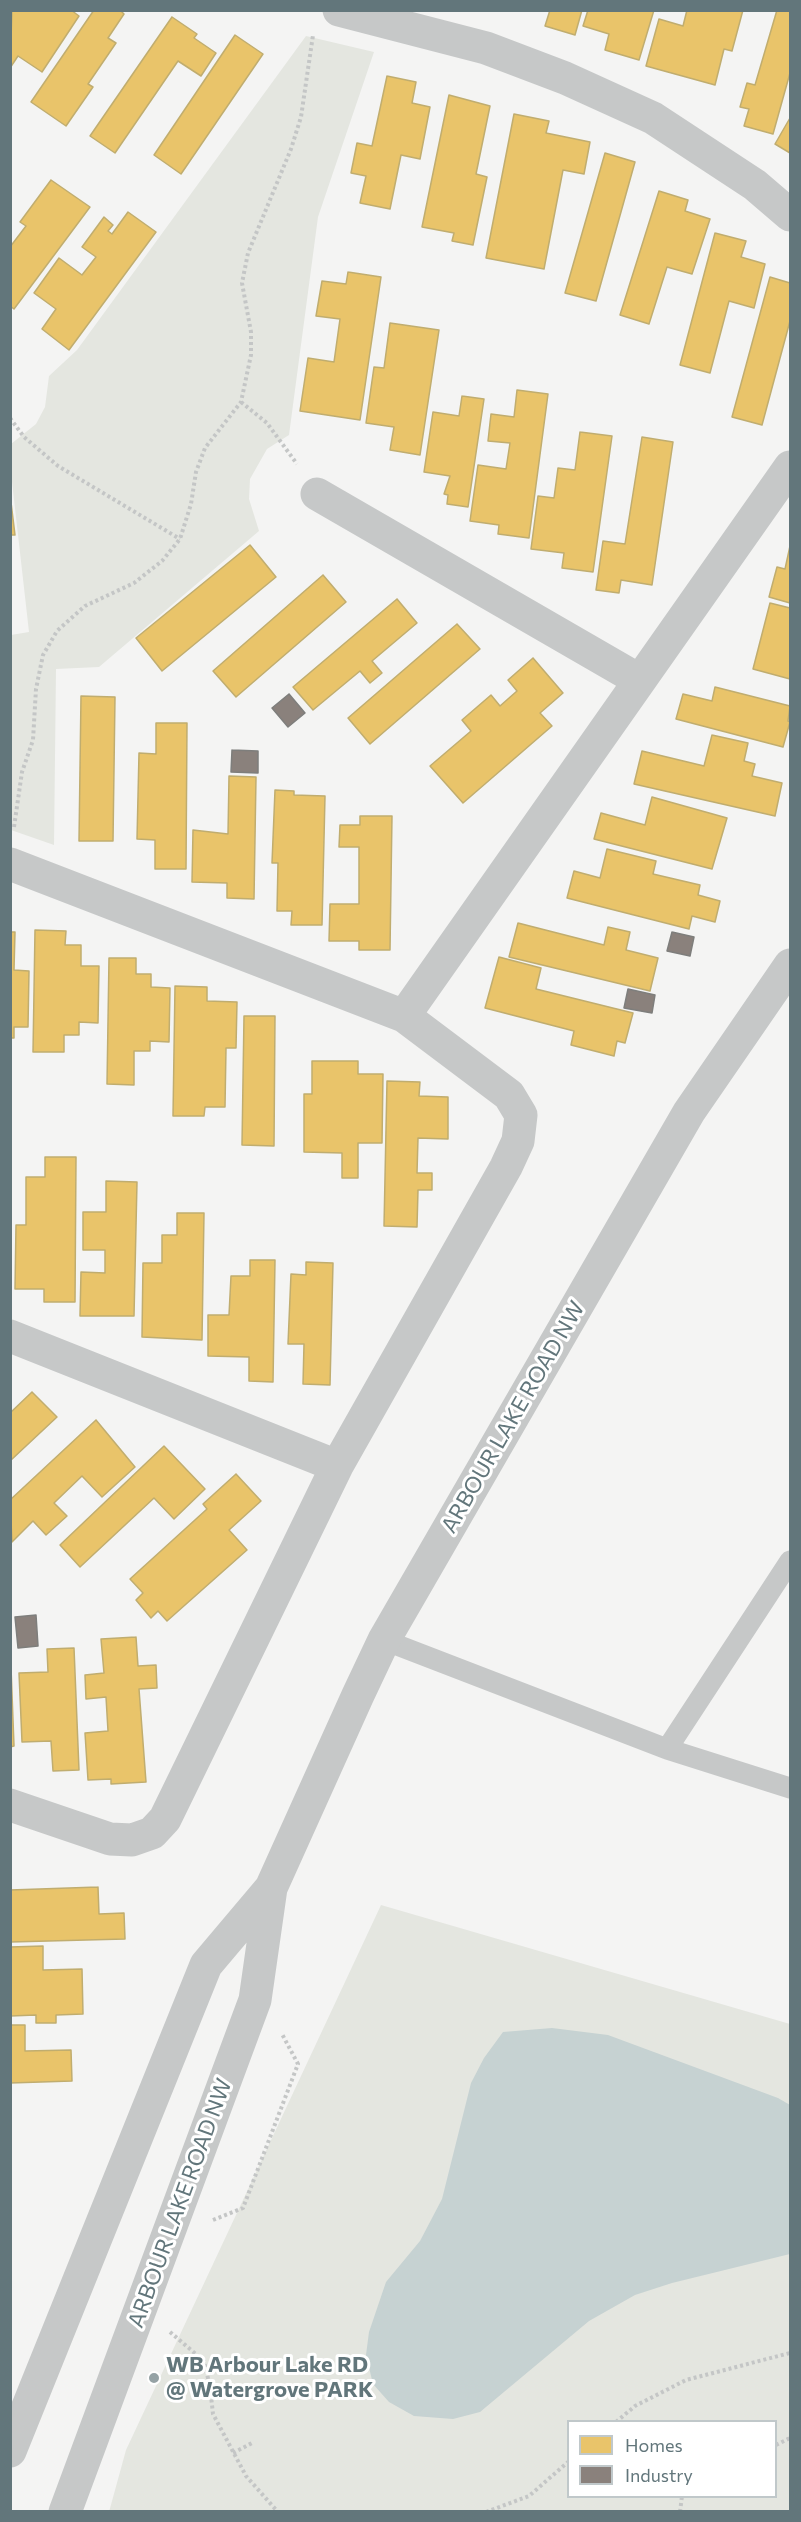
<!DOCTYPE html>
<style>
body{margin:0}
#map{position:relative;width:801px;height:2522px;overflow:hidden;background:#f4f4f3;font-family:Commissioner,sans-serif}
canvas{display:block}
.frame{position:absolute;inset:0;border:12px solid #62767b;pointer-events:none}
.legend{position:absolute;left:567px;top:2420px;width:210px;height:78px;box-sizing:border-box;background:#fff;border:2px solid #c0c8ca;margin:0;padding:8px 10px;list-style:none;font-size:18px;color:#62767b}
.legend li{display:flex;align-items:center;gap:12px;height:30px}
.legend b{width:30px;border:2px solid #c0c8ca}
</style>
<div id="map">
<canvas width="801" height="2522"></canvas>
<div class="frame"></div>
<ul class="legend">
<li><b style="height:16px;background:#e9c46a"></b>Homes</li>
<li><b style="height:16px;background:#8a817c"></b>Industry</li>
</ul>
</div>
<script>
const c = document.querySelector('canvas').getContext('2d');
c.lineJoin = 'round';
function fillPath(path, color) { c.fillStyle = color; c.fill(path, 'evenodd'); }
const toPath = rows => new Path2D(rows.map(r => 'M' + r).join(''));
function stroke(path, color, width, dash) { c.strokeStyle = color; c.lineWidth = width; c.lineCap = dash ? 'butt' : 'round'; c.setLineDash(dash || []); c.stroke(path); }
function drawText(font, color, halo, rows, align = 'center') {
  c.font = font + ' Commissioner,sans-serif'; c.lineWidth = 6; c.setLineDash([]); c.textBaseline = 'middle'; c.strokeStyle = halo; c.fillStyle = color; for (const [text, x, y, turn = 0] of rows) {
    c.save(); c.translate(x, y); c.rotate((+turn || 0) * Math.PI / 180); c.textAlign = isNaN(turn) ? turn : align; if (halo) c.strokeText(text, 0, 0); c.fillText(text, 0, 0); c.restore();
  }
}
fillPath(toPath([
 [306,36,374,52,318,217,289,435,267,449,250,479,249,499,259,531,99,667,56,669,54,845,11,830,11,635,29,632,11,473,11,444,36,424,45,407,49,376,77,350],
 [381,1905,790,2024,790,2511,109,2512,126,2450],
 [568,2422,776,2422,776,2496,568,2496]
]), '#e4e6e0');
fillPath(toPath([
 [552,2028,608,2035,778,2098,790,2105,790,2254,672,2283,635,2295,589,2321,480,2412,453,2419,414,2416,389,2402,373,2384,366,2355,369,2332,386,2282,420,2241,442,2199,471,2083,484,2058,503,2032]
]), '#c6d2d2');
const homes = toPath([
 [12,10,71,10,79,16,42,72,18,56,10,68,12,10],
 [94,10,120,10,124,14,108,38,116,43,88,84,93,87,66,126,31,102,94,10],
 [550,10,582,10,575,35,545,26,550,10],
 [588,10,654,10,639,60,605,50,609,34,583,26,588,10],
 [687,10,743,10,732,51,724,49,715,85,646,66,659,19,683,26,687,10],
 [777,10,790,10,790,73,773,134,744,126,749,109,740,107,747,83,755,85,777,10],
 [172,17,197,34,194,38,216,53,201,76,178,61,115,153,90,136,172,17],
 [235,35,263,54,181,174,154,155,235,35],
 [387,76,416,82,412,103,430,107,420,159,401,155,390,209,360,203,366,176,351,173,357,143,372,146,387,76],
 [449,95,490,106,476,174,487,177,473,245,452,241,454,233,422,227,449,95],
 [514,114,549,121,546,133,590,142,584,174,563,170,544,269,486,258,514,114],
 [790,118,790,153,775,144,790,118],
 [605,153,635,162,596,301,565,293,605,153],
 [51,180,90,207,14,309,10,306,10,247,26,226,20,222,51,180],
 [659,191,688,200,685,211,710,219,692,274,667,267,649,324,620,315,659,191],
 [128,212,156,232,69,350,42,329,56,309,34,293,59,258,82,275,96,257,82,247,104,217,113,225,108,231,112,234,128,212],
 [715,233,746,241,741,257,765,264,754,308,729,301,710,373,680,365,715,233],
 [348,272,381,277,360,420,300,411,308,358,334,362,340,319,316,316,322,281,346,284,348,272],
 [770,277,790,283,790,321,762,425,732,417,770,277],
 [390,323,439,330,420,455,390,450,394,427,366,423,374,367,384,368,390,323],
 [517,390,548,394,529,538,498,534,499,525,470,521,478,465,506,469,510,443,488,441,491,414,514,417,517,390],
 [462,396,484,399,468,507,447,504,448,495,444,494,450,476,424,472,433,412,459,416,462,396],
 [580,432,612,436,593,572,562,568,564,553,531,549,538,496,554,498,558,468,575,470,580,432],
 [642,437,673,442,652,585,621,580,619,593,596,590,603,541,625,544,642,437],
 [10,494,15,535,10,535,10,494],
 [250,545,276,577,162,671,136,638,250,545],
 [790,546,790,603,769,597,777,567,785,569,790,546],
 [323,575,346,602,236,697,213,671,323,575],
 [397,599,417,623,372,661,382,673,370,683,360,671,313,710,293,687,397,599],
 [770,603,790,608,790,679,753,669,770,603],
 [457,624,480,649,370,744,348,718,457,624],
 [533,658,563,693,540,713,552,726,463,803,430,766,471,731,462,720,491,695,500,706,517,691,508,680,533,658],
 [715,687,790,706,788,721,790,722,783,747,676,719,683,694,712,701,715,687],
 [81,696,115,697,113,841,79,841,81,696],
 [156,723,187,723,186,869,155,869,155,840,137,839,139,753,156,754,156,723],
 [712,735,748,743,744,761,755,764,752,776,782,783,775,816,634,784,642,751,704,766,712,735],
 [229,776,256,777,254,899,227,898,227,883,192,882,193,830,228,834,229,776],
 [275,790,294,791,294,795,325,796,322,925,291,925,292,911,277,911,278,863,272,863,275,790],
 [652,797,727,818,712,869,594,839,601,813,645,825,652,797],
 [360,816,392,816,390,950,359,950,359,941,329,941,330,904,359,904,359,847,339,847,340,825,360,825,360,816],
 [607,849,656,861,653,874,700,885,698,895,720,901,715,922,692,916,689,929,567,898,574,871,600,878,607,849],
 [518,923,604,945,608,927,630,932,626,950,658,958,650,991,509,957,518,923],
 [35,930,66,931,65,945,81,945,81,966,99,966,98,1023,79,1022,79,1035,64,1035,64,1052,33,1052,35,930],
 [10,932,15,932,14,970,29,971,28,1027,14,1027,14,1038,10,1038,10,932],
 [499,957,541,968,536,989,633,1013,625,1043,617,1041,614,1056,571,1045,574,1031,485,1008,499,957],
 [109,958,136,958,136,974,151,974,151,987,170,988,169,1042,150,1041,150,1051,134,1051,134,1085,107,1084,109,958],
 [175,986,207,987,207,1001,237,1002,236,1048,226,1048,225,1107,205,1107,204,1116,173,1116,175,986],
 [244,1016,275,1016,274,1146,242,1145,244,1016],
 [312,1061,358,1061,358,1074,383,1074,382,1143,358,1143,358,1178,342,1178,342,1153,304,1152,304,1094,312,1094,312,1061],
 [387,1081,420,1082,419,1096,448,1097,448,1139,418,1138,417,1173,432,1173,432,1190,418,1190,417,1227,384,1226,387,1081],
 [45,1157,76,1157,75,1302,44,1302,44,1289,15,1289,16,1225,26,1225,26,1177,45,1177,45,1157],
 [106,1181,137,1182,134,1316,80,1316,81,1272,105,1273,105,1250,83,1250,83,1212,106,1212,106,1181],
 [177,1213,204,1213,202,1340,142,1337,143,1263,162,1263,162,1235,177,1235,177,1213],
 [250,1260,275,1260,273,1382,249,1381,249,1357,208,1356,208,1315,229,1315,231,1276,250,1276,250,1260],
 [306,1262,333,1263,330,1385,303,1384,304,1344,288,1344,291,1274,306,1275,306,1262],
 [32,1392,57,1417,10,1461,10,1413,32,1392],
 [96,1420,135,1467,102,1497,82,1476,54,1503,67,1516,46,1535,33,1521,12,1542,10,1500,96,1420],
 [164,1446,205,1489,174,1519,154,1498,80,1567,60,1545,164,1446],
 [236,1474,261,1501,229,1530,247,1550,167,1621,158,1611,151,1618,136,1600,143,1593,130,1579,207,1509,203,1504,236,1474],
 [136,1637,138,1666,156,1665,157,1688,139,1689,146,1782,111,1784,111,1779,88,1780,85,1733,108,1731,106,1697,86,1699,85,1675,104,1673,101,1639,136,1637],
 [10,1641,14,1746,10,1747,10,1641],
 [74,1648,79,1770,53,1771,51,1741,22,1742,19,1673,48,1672,47,1649,74,1648],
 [98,1887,99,1914,124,1913,125,1939,10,1942,10,1890,98,1887],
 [43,1946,43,1970,82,1969,83,2014,56,2015,56,2023,36,2023,36,2015,10,2016,10,1947,43,1946],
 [10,2025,25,2025,25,2051,71,2050,72,2081,10,2083,10,2025]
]);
fillPath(homes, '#e9c46a');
stroke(homes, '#c0ad6f', 1.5);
const industry = toPath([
 [289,694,305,713,288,727,272,708,289,694],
 [232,750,258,751,258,773,231,772,232,750],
 [672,932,694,937,690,956,667,951,672,932],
 [628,989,655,995,652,1013,624,1008,628,989],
 [36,1615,38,1646,18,1648,15,1617,36,1615]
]);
fillPath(industry, '#8a817c');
stroke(industry, '#7e7e7c', 1.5);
stroke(toPath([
 [241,402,267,423,297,464],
 [10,418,24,437,58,466,180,539],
 [14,827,22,772,33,740,36,689,43,655,57,631,85,606,134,583,162,561,180,539,191,504,196,472,205,448,241,402,251,355,251,332,242,283,248,253,291,149,301,117,313,35],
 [213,2220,243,2208,298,2064,282,2034],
 [170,2332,204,2361,210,2387,213,2414,246,2476,278,2512],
 [616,2422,635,2406,686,2380,790,2353],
 [776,2445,790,2438],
 [233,2453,252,2443],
 [486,2512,529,2496,568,2462],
 [680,2512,682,2496]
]), '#c4c6c6', 4, [3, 3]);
stroke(toPath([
 [384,1640,667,1749,790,1561],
 [667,1749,790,1788]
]), '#c6c8c8', 21);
stroke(toPath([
 [339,10,486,48,565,78,653,118,755,185,790,215],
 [317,494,639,680],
 [10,864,404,1016,509,1095,521,1115,518,1141,506,1167,337,1466,165,1819,152,1833,132,1840,110,1839,10,1805],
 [404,1016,790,467],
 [10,1336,337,1466]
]), '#c6c8c8', 33);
stroke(toPath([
 [10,2451,206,1965,271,1888],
 [65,2512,255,2000,271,1888,358,1695,384,1640,689,1112,790,965]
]), '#c6c8c8', 33);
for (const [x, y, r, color] of [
 [154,2378,6,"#95a2a5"]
]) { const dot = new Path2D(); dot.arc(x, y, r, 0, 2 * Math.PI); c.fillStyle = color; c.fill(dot); stroke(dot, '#fff', 2); }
drawText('22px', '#62767b', '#fff', [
 ["ARBOUR LAKE ROAD NW",513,1417,-60],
 ["ARBOUR LAKE ROAD NW",180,2203,-70]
]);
drawText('bold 22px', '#62767b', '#fff', [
 ["WB Arbour Lake RD",166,2365],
 ["@ Watergrove PARK",166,2390]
], 'left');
</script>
